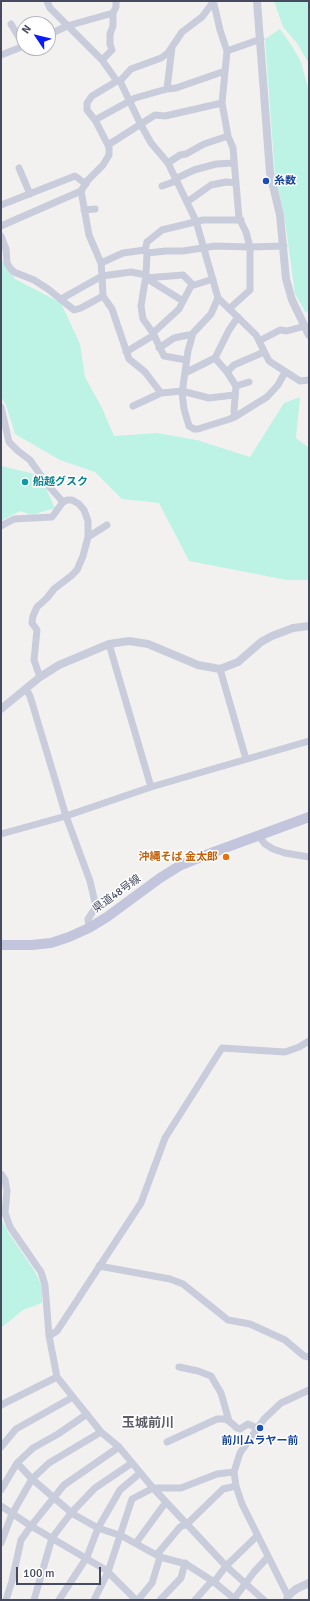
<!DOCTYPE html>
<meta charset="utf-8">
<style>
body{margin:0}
#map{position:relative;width:310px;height:1601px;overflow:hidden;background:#f3f1f0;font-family:Signika,sans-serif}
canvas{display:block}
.frame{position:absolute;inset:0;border:2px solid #474b60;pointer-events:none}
.north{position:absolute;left:16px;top:16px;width:40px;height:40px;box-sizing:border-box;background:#fff;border:1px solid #b5b7bf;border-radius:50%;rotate:305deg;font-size:11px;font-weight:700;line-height:16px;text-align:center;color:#474b60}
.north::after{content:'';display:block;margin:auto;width:14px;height:18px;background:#0a1cf3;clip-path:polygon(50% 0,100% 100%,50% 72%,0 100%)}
.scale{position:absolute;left:16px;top:1567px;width:85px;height:18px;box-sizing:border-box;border:2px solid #474b60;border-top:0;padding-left:5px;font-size:12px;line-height:14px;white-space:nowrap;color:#474b60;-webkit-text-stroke:3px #fff;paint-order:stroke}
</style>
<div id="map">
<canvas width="310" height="1601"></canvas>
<div class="frame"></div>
<div class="north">N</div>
<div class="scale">100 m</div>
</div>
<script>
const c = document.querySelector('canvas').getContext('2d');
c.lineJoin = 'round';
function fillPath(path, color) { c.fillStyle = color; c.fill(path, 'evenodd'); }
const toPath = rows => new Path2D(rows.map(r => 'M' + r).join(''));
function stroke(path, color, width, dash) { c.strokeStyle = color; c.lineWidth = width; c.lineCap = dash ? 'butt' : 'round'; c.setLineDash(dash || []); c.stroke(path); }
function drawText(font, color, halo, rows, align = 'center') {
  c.font = font + ' Signika,"Noto Sans JP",sans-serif'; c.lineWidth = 3; c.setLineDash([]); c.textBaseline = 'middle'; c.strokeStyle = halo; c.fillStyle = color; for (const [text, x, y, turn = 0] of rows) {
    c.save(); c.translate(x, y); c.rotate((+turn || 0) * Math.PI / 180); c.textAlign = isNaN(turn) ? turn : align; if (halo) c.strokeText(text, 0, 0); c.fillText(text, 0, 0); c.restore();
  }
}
fillPath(toPath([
 [274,1,309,1,309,64,297,43,283,27],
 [280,29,292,46,301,62,309,92,309,310,306,313,295,294,284,213,275,176,265,39],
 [1,259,15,279,61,303,80,344,85,377,102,408,114,436,157,433,197,440,250,457,284,403,300,397,296,438,309,448,309,580,287,580,189,561,159,503,122,499,95,472,60,460,15,434,6,405,1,397],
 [1,466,35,474,45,486,55,508,32,515,20,511,1,521],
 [1,1218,8,1232,34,1270,42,1286,42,1303,23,1310,1,1328]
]), '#bcf3e5');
stroke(toPath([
 [47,1,50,8,102,60,117,81],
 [11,24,24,46],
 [48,35,67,26,113,13,116,7,116,1],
 [227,51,261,39],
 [1,55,24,46],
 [102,60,112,50,110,44,110,34,113,26,113,13],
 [120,81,140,123,151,143,168,163,196,221,218,298,256,335,269,361,300,381,309,380],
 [167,89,172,47],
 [95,120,135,98,167,89,176,88,225,71],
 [108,145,155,115,165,116,222,103],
 [168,163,180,155,186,154,204,144,228,136],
 [19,168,30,194],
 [175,179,194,170,216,164,234,163],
 [162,186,176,181],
 [81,191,89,235,101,263,102,276,131,272,146,275,147,253,145,250,147,242,162,230,203,220,241,220],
 [187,202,211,185,226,182,236,183],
 [1,205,75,176,86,184],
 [84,210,95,209],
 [1,226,81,191,88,180,103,165,109,155,109,147,95,120,87,110,87,103,92,96,117,81,120,81,131,69,161,58,168,53,182,32,202,17,214,1],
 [1,236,6,249,7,263,10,268,14,272,34,280,48,289,74,310,81,308,103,296],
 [147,253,166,251,183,251,215,246,250,247,246,232,239,218,233,148,228,136,222,103,227,51,220,30,214,4],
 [101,263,123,253,145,250],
 [146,275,141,306,143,319,153,333,164,356,186,360],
 [146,278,183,275,193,285],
 [146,278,183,301],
 [218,298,211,314,193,333,188,351,182,393,184,409,189,426,194,429,198,429,230,419,238,415,267,397,278,385,285,372],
 [61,299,102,276,103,296,112,309,129,359,145,372,161,393],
 [229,309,250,290,250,247,284,246],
 [153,333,179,309,191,286,213,279],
 [259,341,280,330,287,331,305,326],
 [159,348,174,338,188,335,192,336],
 [126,352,154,335],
 [215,358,227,372,236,386,234,411,235,417],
 [227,372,234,365,264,352],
 [185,373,215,358,229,330,238,317],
 [236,386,249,382],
 [133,406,161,393,182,391,209,398,234,395],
 [1,407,9,442,18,451,30,460,46,483,63,502],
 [1,526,14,519,52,517,63,502,67,500,72,500,79,504,84,510,88,521,88,537,83,556,77,570,71,576,54,589,47,598,37,607,33,616,32,623,37,630,34,660,40,677],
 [88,537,107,525],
 [109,644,151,787],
 [220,669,246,759],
 [26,689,30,696,66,816,90,881,96,907,88,919,89,928],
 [1,834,66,816,151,787,309,741],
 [258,835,265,844,273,849,285,853,309,857],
 [1,1174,5,1180,7,1191,5,1213,10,1227,41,1272,45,1285,49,1336,57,1377,101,1432,119,1447,153,1488,226,1566,264,1600],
 [99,1266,170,1279,183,1284,228,1320,250,1324,285,1340,304,1356,309,1357],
 [49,1336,57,1331,141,1203,165,1138,222,1048,285,1052,299,1047,309,1041],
 [179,1367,198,1371,211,1376,221,1393,229,1421],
 [1,1405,57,1377],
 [167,1442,217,1419,224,1419,229,1421,237,1428,240,1429,248,1424,257,1428],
 [1,1447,16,1429,73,1397],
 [17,1463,32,1479,73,1514,98,1528,122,1536,160,1557,186,1564,214,1582,236,1600],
 [1,1490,17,1463,33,1448,58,1434,87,1414],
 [1,1506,31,1526,106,1570,136,1600],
 [1,1543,12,1514,32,1479,49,1463,101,1432],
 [136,1543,166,1502],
 [288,1596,242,1504,236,1486,234,1472,240,1453,264,1419,281,1403,309,1390],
 [6,1600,12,1581,21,1540,31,1526,64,1485,119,1447],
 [34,1600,52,1538,71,1513,95,1488,132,1463],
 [59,1600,87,1557,98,1528,120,1490,140,1473],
 [94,1600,108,1572,132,1499,153,1488,181,1488,217,1474,234,1472],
 [138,1600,152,1583,160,1557,159,1552,180,1527,187,1524,223,1489,236,1486],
 [160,1600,181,1578,185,1563],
 [195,1600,210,1583,214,1582,226,1566,257,1536],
 [233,1600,254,1572,268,1557]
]), '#c9ccdb', 7);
stroke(toPath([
 [257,1,270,173,280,215,286,279,292,300,309,335],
 [1,709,40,677,59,665,109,644,129,641,148,644,198,665,220,669,238,662,261,642,272,636,293,628,309,626],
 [287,1600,288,1596,296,1589,309,1583]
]), '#c9ccdb', 8);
stroke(toPath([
 [1,945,32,945,51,943,69,937,89,928,107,917,160,878,181,865,211,853,309,817]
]), '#c2c5db', 10);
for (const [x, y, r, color] of [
 [266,181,4,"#1a4fb4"],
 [25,482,4,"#0f9aa8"],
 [226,857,4,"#e8710a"],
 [260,1428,4,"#1a4fb4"]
]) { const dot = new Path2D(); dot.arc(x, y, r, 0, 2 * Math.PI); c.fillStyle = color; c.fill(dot); stroke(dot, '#fff', 1.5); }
drawText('bold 11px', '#164399', '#fff', [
 ["糸数",274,181],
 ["前川ムラヤー前",260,1441,"center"]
], 'left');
drawText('bold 11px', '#0d838f', '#fff', [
 ["船越グスク",33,482]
], 'left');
drawText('bold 11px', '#c56008', '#fff', [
 ["沖縄そば 金太郎",218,857]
], 'right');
drawText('11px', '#474b60', '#fff', [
 ["県道48号線",117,894,-36]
]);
drawText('bold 13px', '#5c5d66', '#fff', [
 ["玉城前川",148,1424]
]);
</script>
